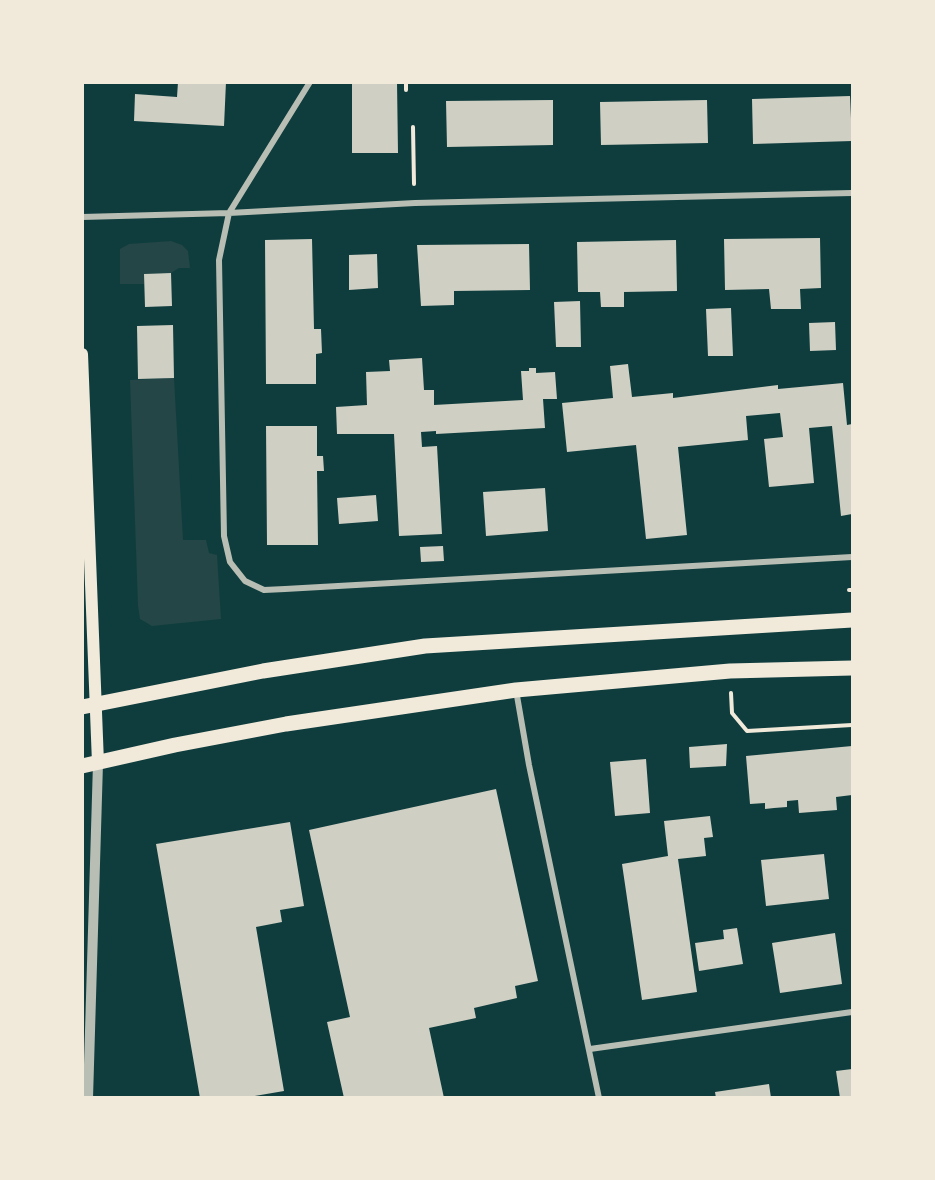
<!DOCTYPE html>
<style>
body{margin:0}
#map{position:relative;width:935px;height:1180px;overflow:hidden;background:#0f3d3e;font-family:"Noto Sans",sans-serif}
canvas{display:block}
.frame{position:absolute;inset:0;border:84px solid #f1e9da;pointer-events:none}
</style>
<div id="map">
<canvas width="935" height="1180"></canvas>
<div class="frame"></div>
</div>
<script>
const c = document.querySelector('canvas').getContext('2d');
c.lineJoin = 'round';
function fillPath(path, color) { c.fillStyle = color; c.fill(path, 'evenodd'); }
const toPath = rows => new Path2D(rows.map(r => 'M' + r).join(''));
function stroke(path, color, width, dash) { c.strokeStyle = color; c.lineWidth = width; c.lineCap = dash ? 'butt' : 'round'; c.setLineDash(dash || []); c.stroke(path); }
fillPath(toPath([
 [171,241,182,245,188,251,190,268,179,268,171,273,145,274,144,284,120,284,120,249,129,244],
 [174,378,183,540,206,540,209,553,217,555,221,619,152,626,140,619,138,605,130,380]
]), '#244646');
fillPath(toPath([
 [178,82,226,82,224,126,134,121,135,94,177,97],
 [352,82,397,82,398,153,352,153],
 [850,96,852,141,753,144,752,99],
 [553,100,553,145,447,147,446,101],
 [707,100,708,143,601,145,600,102],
 [820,238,821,288,800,289,801,309,771,309,769,289,725,290,724,239],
 [312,239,314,329,321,329,322,353,316,354,316,384,266,384,265,240],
 [676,240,677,291,624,292,624,307,601,307,600,292,578,292,577,242],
 [529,244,530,290,454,291,454,305,421,306,417,245],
 [377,254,378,288,349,290,349,255],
 [171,273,172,306,145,307,144,274],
 [580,301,581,347,556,347,554,302],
 [731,308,733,356,708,356,706,309],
 [835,322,836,350,810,351,809,323],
 [173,325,174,378,138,379,137,326],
 [422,358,424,390,434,390,434,405,523,400,521,371,529,371,529,368,536,368,536,373,555,372,557,399,543,399,545,428,436,434,436,431,421,432,422,447,437,446,442,534,399,536,394,434,337,434,336,407,367,405,366,372,390,371,389,360],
 [628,364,632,397,673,393,673,398,778,385,778,389,843,383,847,425,852,424,852,514,841,516,832,426,809,428,814,483,769,487,764,439,783,437,780,413,746,416,748,440,678,447,687,535,646,539,636,445,567,452,562,403,613,398,610,366],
 [266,426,317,426,317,456,323,456,324,471,317,471,318,545,267,545],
 [545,488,548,531,486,536,483,492],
 [376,495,378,521,339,524,337,498],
 [443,546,444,561,421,562,420,547],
 [727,744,726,766,690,768,689,747],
 [852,746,852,795,836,797,837,810,799,813,798,800,787,801,787,807,774,808,765,809,765,803,750,804,746,756],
 [646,759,650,813,615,816,610,762],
 [496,789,538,981,515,986,517,998,474,1008,476,1018,429,1028,444,1098,344,1098,327,1022,350,1017,309,830],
 [710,816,713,837,704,838,706,856,678,859,697,992,642,1000,622,864,668,856,664,821],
 [290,822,304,906,280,910,282,922,256,927,284,1091,243,1098,200,1098,156,844],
 [824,854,829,899,766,906,761,860],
 [737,928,743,964,699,971,695,943,724,939,723,930],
 [835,933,842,984,780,993,772,943],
 [852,1069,852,1098,840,1098,836,1071],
 [769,1084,771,1098,716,1098,715,1092]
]), '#cfcfc3');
stroke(toPath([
 [406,82,406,90],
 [413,127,414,184],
 [849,590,852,590],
 [731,693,732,713,747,731,852,725]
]), '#f1e9da', 4);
stroke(toPath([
 [310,82,229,213,219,260,224,536,230,562,245,581,264,590,285,589,852,557],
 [82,217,229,213,415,203,852,193],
 [516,690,529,765,599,1098],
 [590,1049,852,1012]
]), '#b8beb3', 6);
stroke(toPath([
 [88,1098,98,763]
]), '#b8beb3', 10);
stroke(toPath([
 [82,354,98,763]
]), '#f1e9da', 12);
stroke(toPath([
 [82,707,263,671,425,646,852,620],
 [82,766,175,745,286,724,516,690,730,671,852,668]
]), '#f1e9da', 15);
</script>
